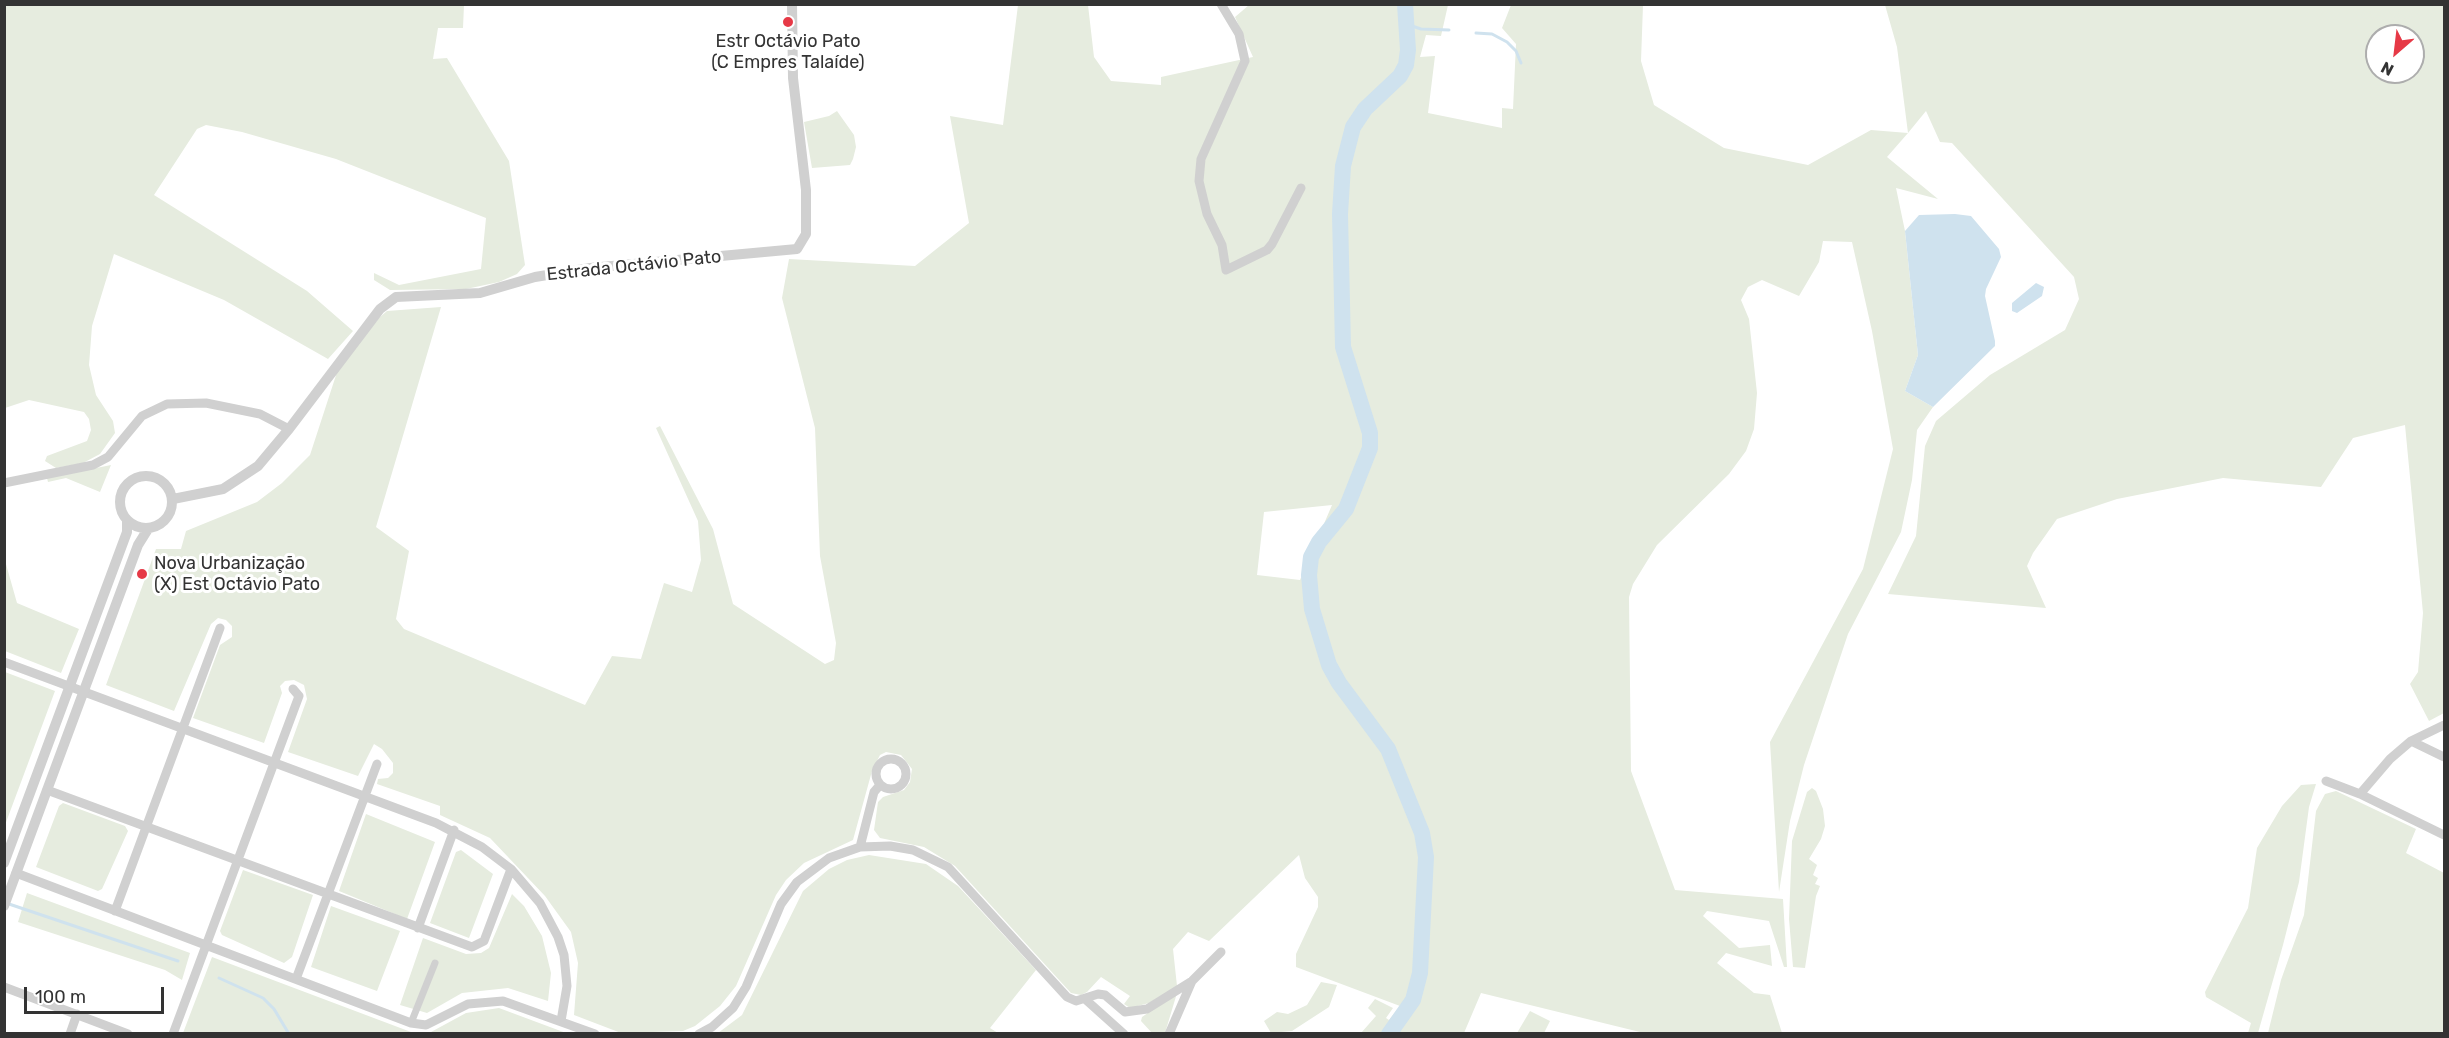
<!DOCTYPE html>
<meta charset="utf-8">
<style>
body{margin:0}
#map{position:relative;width:2449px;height:1038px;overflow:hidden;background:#fff;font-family:Rubik,sans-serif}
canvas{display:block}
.frame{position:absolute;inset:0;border:6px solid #333;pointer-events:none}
.north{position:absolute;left:2365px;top:24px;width:60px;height:60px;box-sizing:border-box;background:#fff;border:2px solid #adadad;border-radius:50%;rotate:208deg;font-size:16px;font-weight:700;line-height:24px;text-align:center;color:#333}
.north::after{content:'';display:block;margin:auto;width:21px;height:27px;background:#e63946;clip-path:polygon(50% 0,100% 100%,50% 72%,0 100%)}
.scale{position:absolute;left:24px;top:987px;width:140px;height:27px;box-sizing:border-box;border:3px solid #333;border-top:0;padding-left:8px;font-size:18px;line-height:21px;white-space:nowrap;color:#333;-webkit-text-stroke:4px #fff;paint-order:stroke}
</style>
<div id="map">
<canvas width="2449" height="1038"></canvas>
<div class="frame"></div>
<div class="north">N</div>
<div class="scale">100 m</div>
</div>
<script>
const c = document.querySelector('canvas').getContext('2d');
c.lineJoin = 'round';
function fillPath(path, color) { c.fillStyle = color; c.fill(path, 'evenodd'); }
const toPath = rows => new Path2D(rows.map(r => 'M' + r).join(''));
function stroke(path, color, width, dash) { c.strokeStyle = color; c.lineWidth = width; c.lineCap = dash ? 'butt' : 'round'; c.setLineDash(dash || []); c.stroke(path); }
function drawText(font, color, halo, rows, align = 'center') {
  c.font = font + ' Rubik,sans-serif'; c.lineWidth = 6; c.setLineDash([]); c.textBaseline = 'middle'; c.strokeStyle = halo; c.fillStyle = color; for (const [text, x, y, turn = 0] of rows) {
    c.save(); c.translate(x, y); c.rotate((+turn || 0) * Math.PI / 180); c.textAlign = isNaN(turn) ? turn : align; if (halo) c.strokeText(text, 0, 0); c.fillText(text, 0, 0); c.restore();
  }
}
fillPath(toPath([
 [5,5,464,5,463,28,438,28,433,59,447,58,509,161,525,265,517,274,499,282,466,289,390,290,374,280,374,273,399,285,481,269,486,218,336,159,242,132,206,125,197,129,154,195,307,291,353,331,328,359,224,300,114,254,92,326,89,365,96,395,113,421,115,433,100,454,83,463,56,468,45,461,47,456,87,441,91,430,89,419,84,412,29,400,5,408],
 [1018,5,1088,5,1094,57,1111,81,1161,85,1161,77,1253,57,1235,17,1249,5,1448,5,1441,36,1426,35,1420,57,1435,56,1428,113,1502,128,1502,108,1513,109,1516,44,1502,28,1511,5,1643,5,1641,61,1654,105,1724,148,1808,165,1871,130,1908,133,1897,47,1885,5,2444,5,2444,713,2429,721,2410,684,2418,672,2423,613,2405,425,2353,438,2321,487,2223,478,2117,499,2057,519,2033,553,2027,566,2046,608,1888,594,1916,536,1925,446,1936,421,1990,375,2065,330,2079,299,2074,277,1952,143,1940,142,1926,111,1908,133,1887,157,1938,199,1896,188,1905,231,1918,355,1905,391,1933,407,1917,430,1912,480,1901,532,1848,634,1804,765,1790,821,1779,892,1770,742,1863,569,1893,449,1872,331,1852,242,1823,241,1819,262,1799,296,1762,280,1748,287,1741,300,1749,319,1757,393,1754,429,1746,451,1729,474,1657,545,1633,584,1629,597,1631,771,1675,890,1783,899,1787,967,1784,967,1769,921,1707,911,1703,916,1739,948,1770,945,1772,966,1726,953,1717,963,1754,993,1770,995,1782,1033,1644,1033,1481,993,1464,1033,1361,1033,1376,1016,1368,1008,1375,999,1393,1008,1386,1018,1389,1020,1400,1006,1296,967,1296,954,1318,907,1318,897,1305,878,1299,855,1209,941,1188,932,1173,949,1177,986,1149,1003,1130,1008,1124,1004,1130,996,1101,977,1087,992,1081,995,1071,993,955,866,924,847,880,838,874,830,878,802,883,797,904,790,910,782,912,769,901,755,886,752,880,755,872,771,853,840,804,863,786,880,776,895,736,986,720,1006,695,1026,683,1031,621,1033,574,1015,578,963,571,932,545,896,490,838,440,815,440,806,377,784,378,779,388,778,393,773,393,763,382,749,374,744,358,776,288,752,307,699,304,685,294,680,285,681,280,686,282,693,264,743,193,718,220,645,232,637,232,626,226,620,218,618,211,624,174,711,106,685,156,549,181,549,186,531,257,502,282,483,310,455,339,366,380,317,387,311,441,307,376,527,409,551,396,619,404,629,585,705,612,656,641,659,664,583,692,592,701,560,698,521,656,428,660,426,713,529,733,604,825,664,834,660,836,643,820,556,815,428,782,298,789,259,915,266,969,223,950,116,1003,125],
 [2377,36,2413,36,2413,72,2377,72],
 [1332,505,1300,580,1257,575,1264,512],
 [837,111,854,135,856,147,853,159,850,165,812,168,804,122,829,116],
 [111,465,100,492,66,478,48,482,47,478],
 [4,557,17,603,79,629,61,673,5,651],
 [5,672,55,691,5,825,4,672],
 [2316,784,2309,807,2299,882,2283,945,2258,1033,2248,1033,2251,1023,2206,997,2205,992,2248,908,2257,848,2282,806,2301,785],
 [1812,788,1816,791,1823,809,1825,826,1821,839,1809,859,1817,865,1813,875,1818,878,1815,884,1820,886,1816,896,1805,968,1793,967,1789,919,1792,841,1807,792],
 [2336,791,2416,829,2406,853,2444,873,2444,1033,2268,1033,2281,980,2304,915,2316,811,2325,794],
 [63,803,125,826,128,831,102,889,98,891,36,867,59,806],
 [366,814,435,842,407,919,339,891],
 [461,850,493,874,469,938,430,923,456,852],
 [869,855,926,864,958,886,1036,970,990,1028,998,1033,718,1033,742,1015,803,891,829,869,847,860],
 [243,870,313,895,292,957,284,963,222,935,220,931],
 [27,893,190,953,182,980,165,970,18,922],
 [512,894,524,906,542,936,551,973,548,1001,508,988,462,993,427,1013,400,1005,423,938,466,954,481,953,489,948],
 [331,906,400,931,377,991,311,967],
 [212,957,411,1032,420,1033,183,1033],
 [1321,982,1337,985,1329,1007,1292,1031,1271,1033,1264,1021,1277,1012,1288,1014,1307,1005],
 [1177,993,1165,1033,1152,1033,1141,1021,1142,1017],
 [499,1008,566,1033,421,1033,431,1032,466,1013],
 [1530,1011,1550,1021,1544,1033,1517,1033]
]), '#e6ecdf');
fillPath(toPath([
 [1955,214,1971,216,1999,249,2001,257,1986,289,1985,296,1995,341,1995,346,1933,407,1905,391,1918,355,1905,231,1919,215],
 [2036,283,2044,287,2042,296,2017,313,2012,311,2012,303]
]), '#cfe2ee');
stroke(toPath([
 [1406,24,1421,29,1449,30],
 [1476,33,1492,34,1507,42,1516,51,1521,63],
 [9,904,178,961],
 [219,978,263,998,274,1009,289,1034]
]), '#cfe2ee', 3);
stroke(toPath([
 [1389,1034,1413,1000,1420,973,1426,857,1422,833,1388,749,1339,683,1329,665,1312,609,1309,575,1311,557,1319,542,1346,509,1370,448,1370,433,1343,347,1340,214,1343,166,1353,127,1365,109,1400,76,1406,65,1408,50,1405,4]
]), '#cfe2ee', 16);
stroke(toPath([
 [411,1023,435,963]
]), '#d0d0d0', 7);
stroke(toPath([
 [1221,4,1239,34,1245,61,1201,159,1199,181,1207,214,1222,245,1226,270,1267,250,1272,244,1301,188],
 [4,483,93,465,108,457,142,416,167,404,206,403,260,414,289,429],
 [4,662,436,823,482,847,511,869,540,903,558,937,564,955,567,986,561,1021],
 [2411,741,2444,757],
 '876 774a15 15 0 1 1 30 0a15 15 0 1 1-30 0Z',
 [2326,781,2360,794,2444,835],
 [47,790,472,947,484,941,511,869],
 [2360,794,2390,759,2411,741,2444,725],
 [860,847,874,792,880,785],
 [16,873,411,1023,426,1025,468,1004,503,1001,595,1034],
 [115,911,220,628],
 [418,928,454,830],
 [296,979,377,764],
 [4,987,128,1034],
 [1085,999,1124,1034],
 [70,1034,77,1014],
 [173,1034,299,696,293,689],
 [699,1034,712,1027,733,1008,746,987,781,904,797,882,829,858,860,847,890,846,913,850,948,867,1067,997,1076,1001,1098,994,1105,995,1125,1012,1147,1009,1192,981,1221,952],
 [1169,1034,1192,981]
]), '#d0d0d0', 9);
stroke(toPath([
 '120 502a26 26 0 1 1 52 0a26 26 0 1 1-52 0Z',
 [173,499,223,489,258,466,289,429,380,309,396,297,480,293,535,277,590,268,797,249,806,234,806,190,793,78,792,4],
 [4,863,127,532,127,520],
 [4,906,138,545,148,529]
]), '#d0d0d0', 10);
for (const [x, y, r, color] of [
 [788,22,6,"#e63946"],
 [142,574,6,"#e63946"]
]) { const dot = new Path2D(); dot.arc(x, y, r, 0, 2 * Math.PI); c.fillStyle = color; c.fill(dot); stroke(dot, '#fff', 2); }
drawText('18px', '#333', '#fff', [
 ["Estr Octávio Pato",788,42],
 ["(C Empres Talaíde)",788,63],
 ["Nova Urbanização",154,564,"left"],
 ["(X) Est Octávio Pato",154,585,"left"]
]);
drawText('18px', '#333', '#fff', [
 ["Estrada Octávio Pato",634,266,-6]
]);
</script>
